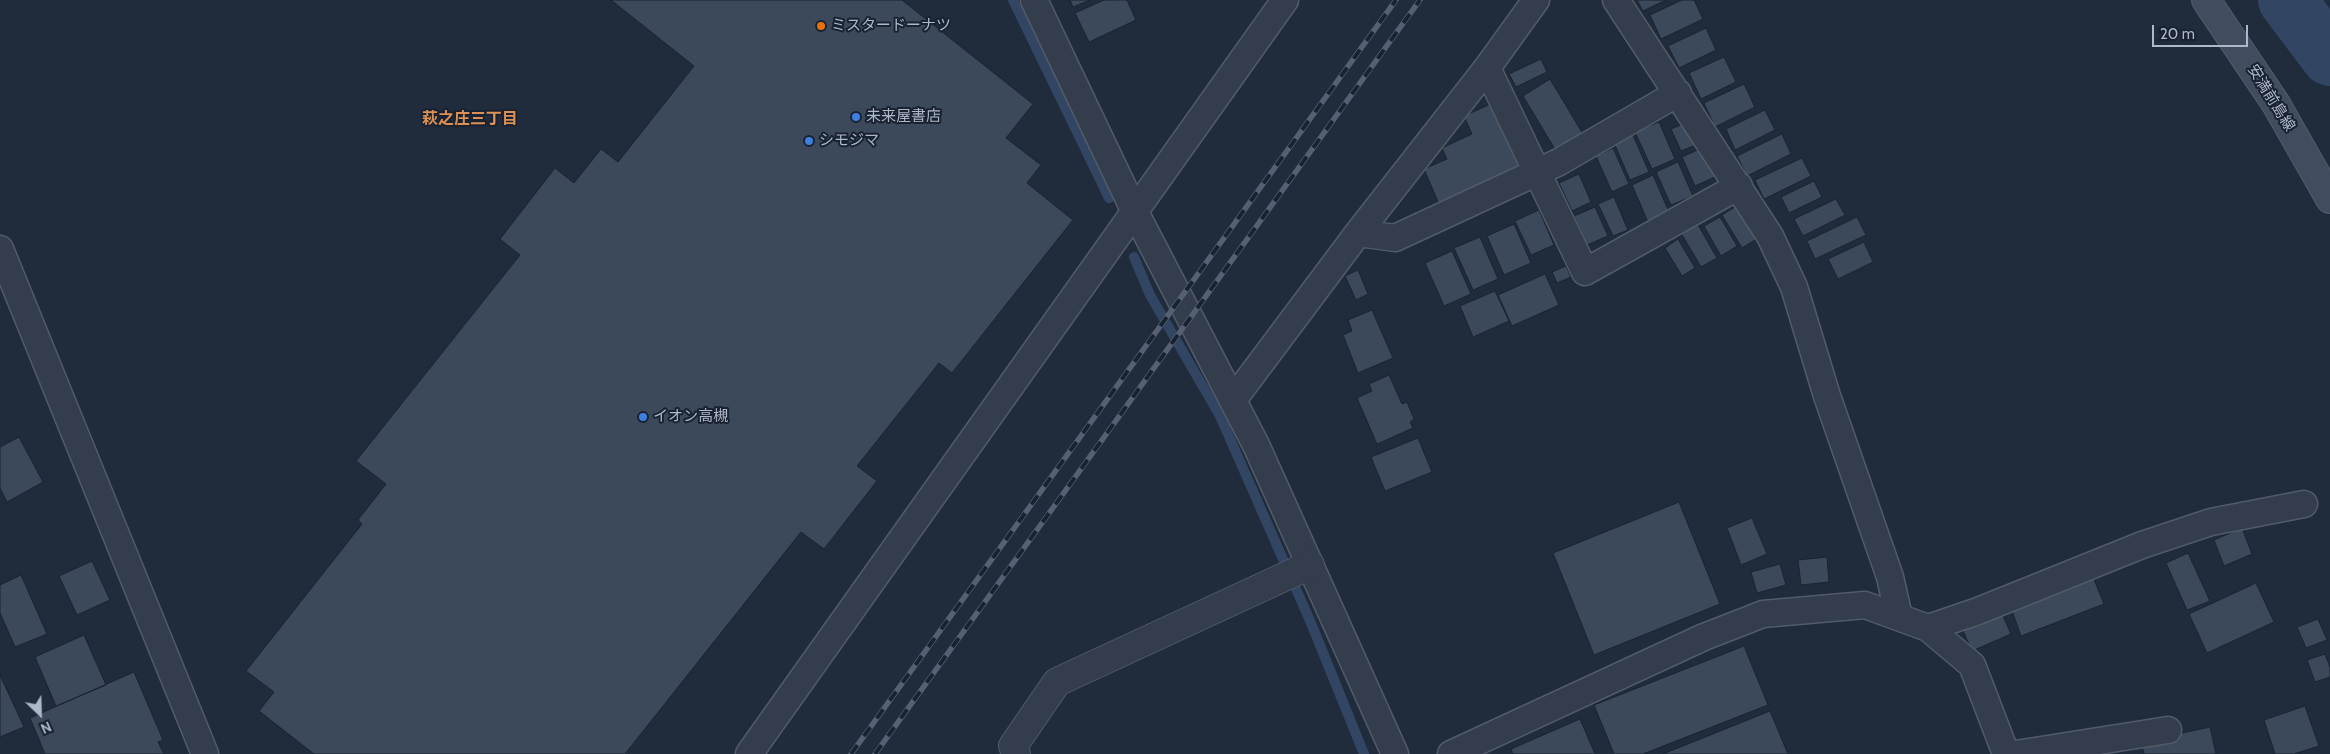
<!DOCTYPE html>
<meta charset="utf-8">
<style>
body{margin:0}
#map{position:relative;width:2330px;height:754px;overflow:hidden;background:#202b3b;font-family:Cabin,sans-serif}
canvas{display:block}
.north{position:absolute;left:15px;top:689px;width:50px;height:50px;-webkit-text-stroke:4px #192230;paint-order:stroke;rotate:156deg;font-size:14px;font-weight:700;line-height:20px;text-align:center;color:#aeb8c8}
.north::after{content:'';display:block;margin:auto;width:18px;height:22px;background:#aeb8c8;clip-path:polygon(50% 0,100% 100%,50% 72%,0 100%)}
.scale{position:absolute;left:2152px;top:25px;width:96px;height:22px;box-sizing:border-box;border:2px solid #aeb8c8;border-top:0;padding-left:6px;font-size:15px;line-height:18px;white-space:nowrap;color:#aeb8c8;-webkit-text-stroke:4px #192230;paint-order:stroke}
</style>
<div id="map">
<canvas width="2330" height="754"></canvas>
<div class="north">N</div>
<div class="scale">20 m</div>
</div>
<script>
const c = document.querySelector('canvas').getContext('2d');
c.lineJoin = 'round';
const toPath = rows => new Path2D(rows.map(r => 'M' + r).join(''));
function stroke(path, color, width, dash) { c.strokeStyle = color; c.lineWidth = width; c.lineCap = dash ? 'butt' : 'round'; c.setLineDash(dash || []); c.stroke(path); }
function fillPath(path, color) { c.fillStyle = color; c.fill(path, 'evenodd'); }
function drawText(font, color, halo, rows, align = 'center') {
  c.font = font + ' Cabin,"Noto Sans JP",sans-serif'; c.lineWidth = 4; c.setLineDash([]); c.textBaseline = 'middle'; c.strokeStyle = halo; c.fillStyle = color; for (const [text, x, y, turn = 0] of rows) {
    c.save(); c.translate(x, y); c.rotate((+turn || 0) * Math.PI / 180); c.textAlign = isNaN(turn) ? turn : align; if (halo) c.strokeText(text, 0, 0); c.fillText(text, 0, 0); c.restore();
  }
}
stroke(toPath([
 [1013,0,1109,198],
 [1134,257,1150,295,1220,416,1311,623,1364,754]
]), '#324664', 10);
stroke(toPath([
 [2287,0,2330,57]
]), '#324664', 58);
const building = toPath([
 [611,0,902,0,1033,104,1006,138,1041,165,1027,183,1073,220,952,373,939,363,857,466,877,481,824,549,801,532,625,754,314,754,259,711,274,692,246,671,362,524,358,520,386,484,356,461,520,255,500,239,555,168,574,183,601,149,618,162,694,66,611,0],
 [1070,0,1090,0,1073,7,1070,0],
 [1104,0,1127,0,1136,20,1089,42,1075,13,1104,0],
 [1637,0,1666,0,1643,11,1637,0],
 [1682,0,1694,0,1703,19,1661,39,1650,15,1682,0],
 [1706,28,1716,50,1679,68,1668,46,1706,28],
 [1724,57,1736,82,1701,99,1689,73,1724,57],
 [1541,59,1547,72,1516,87,1509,74,1541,59],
 [1550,79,1583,134,1556,151,1523,96,1550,79],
 [1744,84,1755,107,1715,127,1704,103,1744,84],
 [1495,102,1523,166,1439,204,1424,169,1447,159,1442,148,1472,134,1464,116,1495,102],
 [1765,110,1775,130,1735,150,1726,129,1765,110],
 [1659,122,1675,159,1652,169,1635,132,1659,122],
 [1688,122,1698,144,1681,151,1671,129,1688,122],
 [1782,134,1791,154,1747,176,1737,156,1782,134],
 [1633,135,1649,172,1630,180,1614,143,1633,135],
 [1704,147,1717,176,1695,186,1682,157,1704,147],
 [1613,148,1629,184,1612,192,1596,156,1613,148],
 [1802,158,1811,176,1764,199,1755,180,1802,158],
 [1678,162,1693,196,1671,205,1656,172,1678,162],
 [1579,174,1591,202,1572,211,1559,183,1579,174],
 [1653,175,1669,212,1648,222,1632,185,1653,175],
 [1814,181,1822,197,1789,213,1781,197,1814,181],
 [1614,197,1628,230,1613,236,1598,204,1614,197],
 [1836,199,1845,215,1803,236,1794,219,1836,199],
 [1738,205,1758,238,1742,248,1722,215,1738,205],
 [1595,207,1608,236,1587,245,1574,216,1595,207],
 [1539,210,1554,245,1531,255,1515,221,1539,210],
 [1720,217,1737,246,1721,256,1704,226,1720,217],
 [1857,217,1866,235,1815,259,1807,241,1857,217],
 [1697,223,1717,258,1701,267,1681,233,1697,223],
 [1514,224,1531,263,1504,275,1487,236,1514,224],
 [1480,237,1498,279,1473,290,1454,248,1480,237],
 [1678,239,1695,268,1682,276,1665,248,1678,239],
 [1864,242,1873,262,1838,279,1828,259,1864,242],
 [1452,251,1471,294,1444,306,1425,263,1452,251],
 [1566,266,1571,277,1557,283,1552,272,1566,266],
 [1358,270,1368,294,1356,300,1345,276,1358,270],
 [1545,274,1559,305,1512,326,1498,295,1545,274],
 [1495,291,1509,321,1473,337,1460,306,1495,291],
 [1372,310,1393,358,1358,373,1343,335,1352,331,1348,320,1372,310],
 [1389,375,1402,404,1407,402,1414,419,1410,422,1413,428,1377,444,1357,398,1372,391,1369,384,1389,375],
 [19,437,43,482,7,502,0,488,0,447,19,437],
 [1418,438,1432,472,1385,491,1371,457,1418,438],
 [1679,502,1720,604,1594,655,1553,553,1679,502],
 [1752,518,1767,554,1741,565,1727,528,1752,518],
 [2242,528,2252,554,2224,566,2214,540,2242,528],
 [2188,553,2210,601,2187,610,2166,563,2188,553],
 [1827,557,1829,582,1801,585,1798,560,1827,557],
 [92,561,110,600,77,615,59,576,92,561],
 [1780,564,1786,585,1757,593,1751,572,1780,564],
 [21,575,47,634,15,647,0,613,0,585,21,575],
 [2093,577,2104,604,2021,636,2011,608,2093,577],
 [2256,583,2274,622,2207,653,2189,614,2256,583],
 [2000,609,2011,634,1972,651,1961,626,2000,609],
 [2318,619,2327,640,2306,648,2297,627,2318,619],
 [84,635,106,685,56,706,35,657,84,635],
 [1744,646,1768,705,1643,754,1614,754,1594,705,1744,646],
 [2325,654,2330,667,2330,677,2315,682,2307,660,2325,654],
 [134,672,163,740,158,742,164,754,45,754,30,718,134,672],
 [0,675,24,727,0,737,0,675],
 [2305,706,2319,746,2294,754,2275,754,2264,720,2305,706],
 [1770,711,1788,754,1663,754,1770,711],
 [1580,719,1595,754,1513,754,1511,749,1580,719],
 [2210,727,2216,754,2144,754,2141,742,2210,727]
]);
fillPath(building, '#3b495b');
stroke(building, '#1b2432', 1);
const minor = toPath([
 [1034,0,1134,210,1256,445,1395,754],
 [1616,0,1770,236,1794,287,1827,396,1890,577,1899,617],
 [1487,68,1585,272,1739,186],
 [1358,233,1395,238,1559,162,1678,93],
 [0,249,205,754],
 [1233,400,1358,233,1487,68,1536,0],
 [1928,628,1978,611,2142,545,2211,522,2304,504],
 [749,754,1285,0],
 [1451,754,1704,637,1763,614,1865,605,1928,628,1972,665,2006,754],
 [2016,754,2168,730]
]);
const tertiary = toPath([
 [1016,754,1013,746,1057,682,1310,565]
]);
const secondary = toPath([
 [2206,0,2276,104,2330,199]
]);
stroke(minor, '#515b69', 29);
stroke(tertiary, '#515b69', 30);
stroke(secondary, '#515b69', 30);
stroke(minor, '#343d4b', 26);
stroke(tertiary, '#343d4b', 28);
stroke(secondary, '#414c5f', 28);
const rail = toPath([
 [851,754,1396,0],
 [875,754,1420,0]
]);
stroke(rail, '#556173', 5.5);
stroke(rail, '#192230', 4, [11]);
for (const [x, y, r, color] of [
 [821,26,5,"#e8710a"],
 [856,117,5,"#3f7fe0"],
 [809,141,5,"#3f7fe0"],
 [643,417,5,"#3f7fe0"]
]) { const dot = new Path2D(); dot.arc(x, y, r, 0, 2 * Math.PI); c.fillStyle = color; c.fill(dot); stroke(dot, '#192230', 2); }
drawText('15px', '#aeb8c8', '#192230', [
 ["ミスタードーナツ",831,26],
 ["未来屋書店",866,117],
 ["シモジマ",819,141],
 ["イオン高槻",653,417]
], 'left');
drawText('15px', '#aeb8c8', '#192230', [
 ["安満前島線",2271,98,58]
]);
drawText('bold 16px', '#db9055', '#192230', [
 ["萩之庄三丁目",470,119]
]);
</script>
